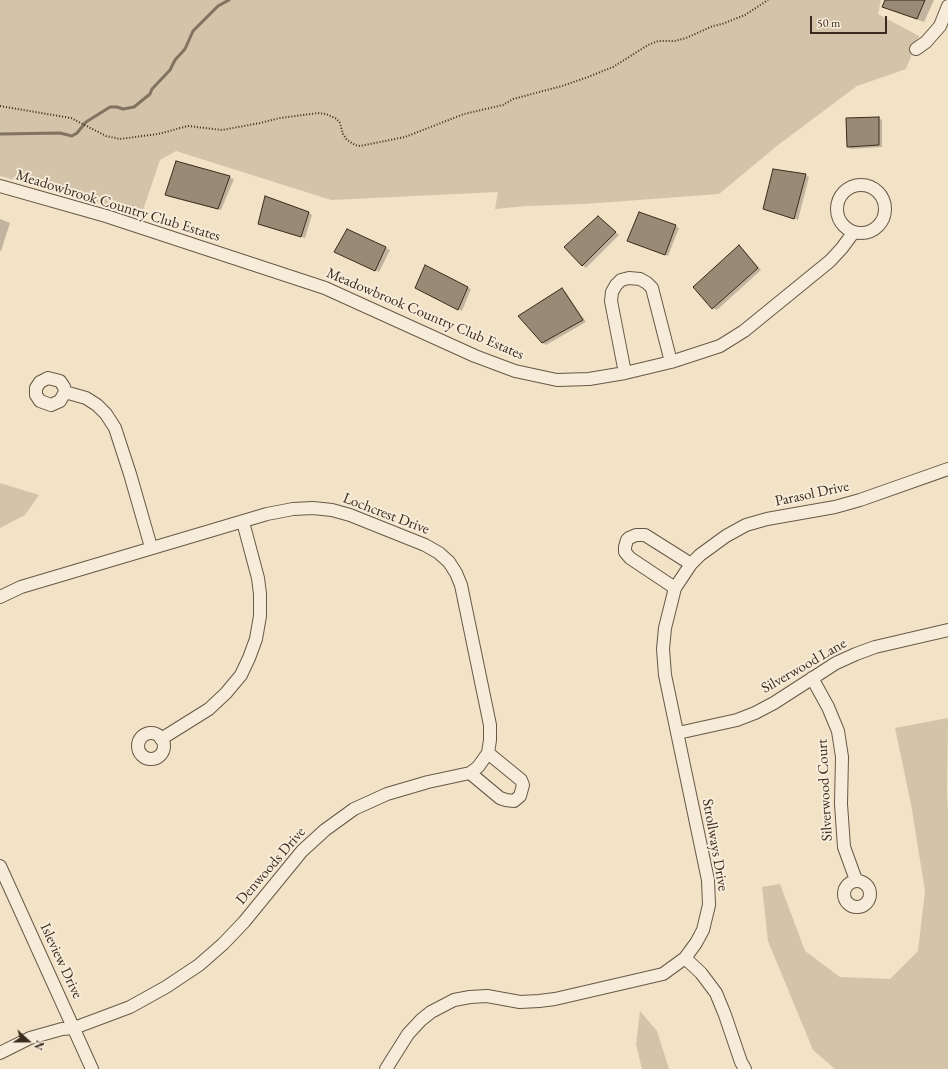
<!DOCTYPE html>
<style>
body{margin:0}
#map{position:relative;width:948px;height:1069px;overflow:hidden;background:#f2e2c6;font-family:"EB Garamond",serif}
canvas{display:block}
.north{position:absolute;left:8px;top:1021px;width:40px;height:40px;-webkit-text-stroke:3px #f7ecda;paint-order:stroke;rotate:111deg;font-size:11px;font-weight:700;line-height:16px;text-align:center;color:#392a1d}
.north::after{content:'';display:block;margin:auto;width:14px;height:18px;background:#392a1d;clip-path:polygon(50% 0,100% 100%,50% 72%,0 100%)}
.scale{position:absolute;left:810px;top:16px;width:77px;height:18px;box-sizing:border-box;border:2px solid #392a1d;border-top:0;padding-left:5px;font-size:12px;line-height:14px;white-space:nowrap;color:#392a1d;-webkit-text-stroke:3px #f7ecda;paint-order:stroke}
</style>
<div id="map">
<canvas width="948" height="1069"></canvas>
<div class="north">N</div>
<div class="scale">50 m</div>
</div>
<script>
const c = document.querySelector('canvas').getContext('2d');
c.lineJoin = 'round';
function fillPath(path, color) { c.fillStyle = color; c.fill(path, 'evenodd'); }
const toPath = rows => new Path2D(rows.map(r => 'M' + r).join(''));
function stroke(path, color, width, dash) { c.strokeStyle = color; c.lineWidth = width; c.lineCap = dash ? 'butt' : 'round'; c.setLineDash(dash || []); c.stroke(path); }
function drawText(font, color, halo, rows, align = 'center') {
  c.font = font + ' "EB Garamond",serif'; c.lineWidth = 4; c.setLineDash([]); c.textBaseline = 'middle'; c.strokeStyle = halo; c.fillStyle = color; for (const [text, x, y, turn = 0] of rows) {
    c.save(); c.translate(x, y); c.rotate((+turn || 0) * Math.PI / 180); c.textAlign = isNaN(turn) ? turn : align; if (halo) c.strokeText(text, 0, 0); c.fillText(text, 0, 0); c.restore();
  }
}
fillPath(toPath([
 [0,0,881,0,878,14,919,36,906,69,857,86,778,145,719,194,584,204,526,206,495,209,498,192,331,200,176,151,160,160,141,216,0,176],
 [0,483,39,495,25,515,0,528],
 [948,718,947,794,948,812,948,1069,835,1069,813,1050,768,941,762,887,780,884,805,951,840,977,890,979,918,951,925,891,911,804,895,728],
 [640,1011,657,1031,669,1069,642,1069,636,1044]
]), '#d3c3a9');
fillPath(toPath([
 [886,0,934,0,924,22,890,10,884,6],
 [878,118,882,120,882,147,851,149,848,147],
 [177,162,234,179,221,210,169,197,166,195],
 [805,175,809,177,798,220,764,209],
 [309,213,312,215,305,238,259,224],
 [640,214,679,228,668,256,632,243],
 [598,217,619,235,586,268,583,266,565,247],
 [0,219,10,223,1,251,0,251],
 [347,230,390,250,379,272,339,253],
 [739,246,742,248,761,270,717,310,713,308,694,287],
 [416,287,467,287,471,289,462,311],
 [562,289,565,291,586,322,546,345,543,343]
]), '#0003');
stroke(toPath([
 [0,134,60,133,72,136,77,133,86,122,110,107,117,107,123,109,134,107,150,94,152,89,170,70,175,60,185,49,193,31,218,6,229,0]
]), '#827360', 3);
const building = toPath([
 [885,0,925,0,917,19,882,7,885,0],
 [879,117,879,145,847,147,846,118,879,117],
 [176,161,230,176,218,209,165,195,176,161],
 [773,169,806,174,794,219,763,209,773,169],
 [265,196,309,212,301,237,258,224,265,196],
 [639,212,676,225,665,255,627,241,639,212],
 [598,216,616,232,582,266,564,247,598,216],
 [347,229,386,247,375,271,334,252,347,229],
 [739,245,758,268,712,309,693,287,739,245],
 [425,265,468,287,458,310,415,288,425,265],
 [562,288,583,320,542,343,518,316,562,288]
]);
fillPath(building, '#998a75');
stroke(building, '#392a1d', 1);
const minor = toPath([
 [916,49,926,42,940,26,948,6],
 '837 209a24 24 0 1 1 48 0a24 24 0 1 1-48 0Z',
 [0,186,106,216,325,288,475,356,515,371,557,380,589,379,625,373,671,362,720,346,744,331,830,261,842,248,853,233],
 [625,373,611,301,612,292,616,285,621,280,629,278,640,279,647,283,652,288,671,362],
 [48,378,60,381,64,387,65,392,60,401,51,405,40,401,36,395,36,388,40,382,48,378],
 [65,392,86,398,97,405,106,414,115,428,130,474,151,547],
 [675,588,630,558,625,552,625,547,627,540,629,538,636,535,645,535,691,564],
 [0,597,21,587,267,514,293,509,313,508,332,510,350,515,425,545,439,553,449,562,456,573,461,585,490,725,490,740,488,753,478,767,470,773,428,782,387,794,354,809,325,830,302,851,244,922,223,944,199,965,166,987,130,1007,74,1028,62,1029,30,1038,0,1053],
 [812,678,828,707,838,731,842,757,841,804,844,847,856,880],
 [678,733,737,720,755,713,774,703,836,663,856,654,875,647,948,630],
 '138 746a13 13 0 1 1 26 0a13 13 0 1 1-26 0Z',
 [161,739,209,709,226,693,241,675,249,658,256,639,260,616,260,594,258,578,243,522],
 [470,773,500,798,506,800,514,801,520,796,523,785,521,780,488,753],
 [0,866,92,1069],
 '844 894a13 13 0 1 1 26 0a13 13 0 1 1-26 0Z',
 [685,958,701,973,716,993,725,1015,741,1062,745,1069],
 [386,1069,408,1034,421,1020,431,1012,454,1000,470,997,487,996,520,1002,539,1001,555,999,663,974,685,958,696,943,703,930,709,905,708,880,665,675,663,649,665,628,675,588,691,564,700,555,726,536,746,525,767,519,835,507,860,500,948,469]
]);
stroke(minor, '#675847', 14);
stroke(toPath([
 [0,106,71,118,106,136,120,139,158,134,188,126,222,130,260,123,280,118,318,113,326,114,337,119,340,123,343,134,347,140,355,145,360,146,405,137,464,114,503,105,513,99,562,86,588,77,613,67,648,45,658,41,675,41,686,38,713,26,722,24,745,15,768,0]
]), '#392a1d', 2, [1, 2]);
stroke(minor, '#f7ecda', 12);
drawText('15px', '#392a1d', '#f7ecda', [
 ["Meadowbrook Country Club Estates",118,206,17],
 ["Meadowbrook Country Club Estates",425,314,23],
 ["Parasol Drive",812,494,-12],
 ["Lochcrest Drive",386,514,21],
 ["Silverwood Lane",804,666,-30],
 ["Silverwood Court",825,790,-93],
 ["Strollways Drive",715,845,80],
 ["Denwoods Drive",271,866,-49],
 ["Isleview Drive",61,961,65]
]);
</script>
